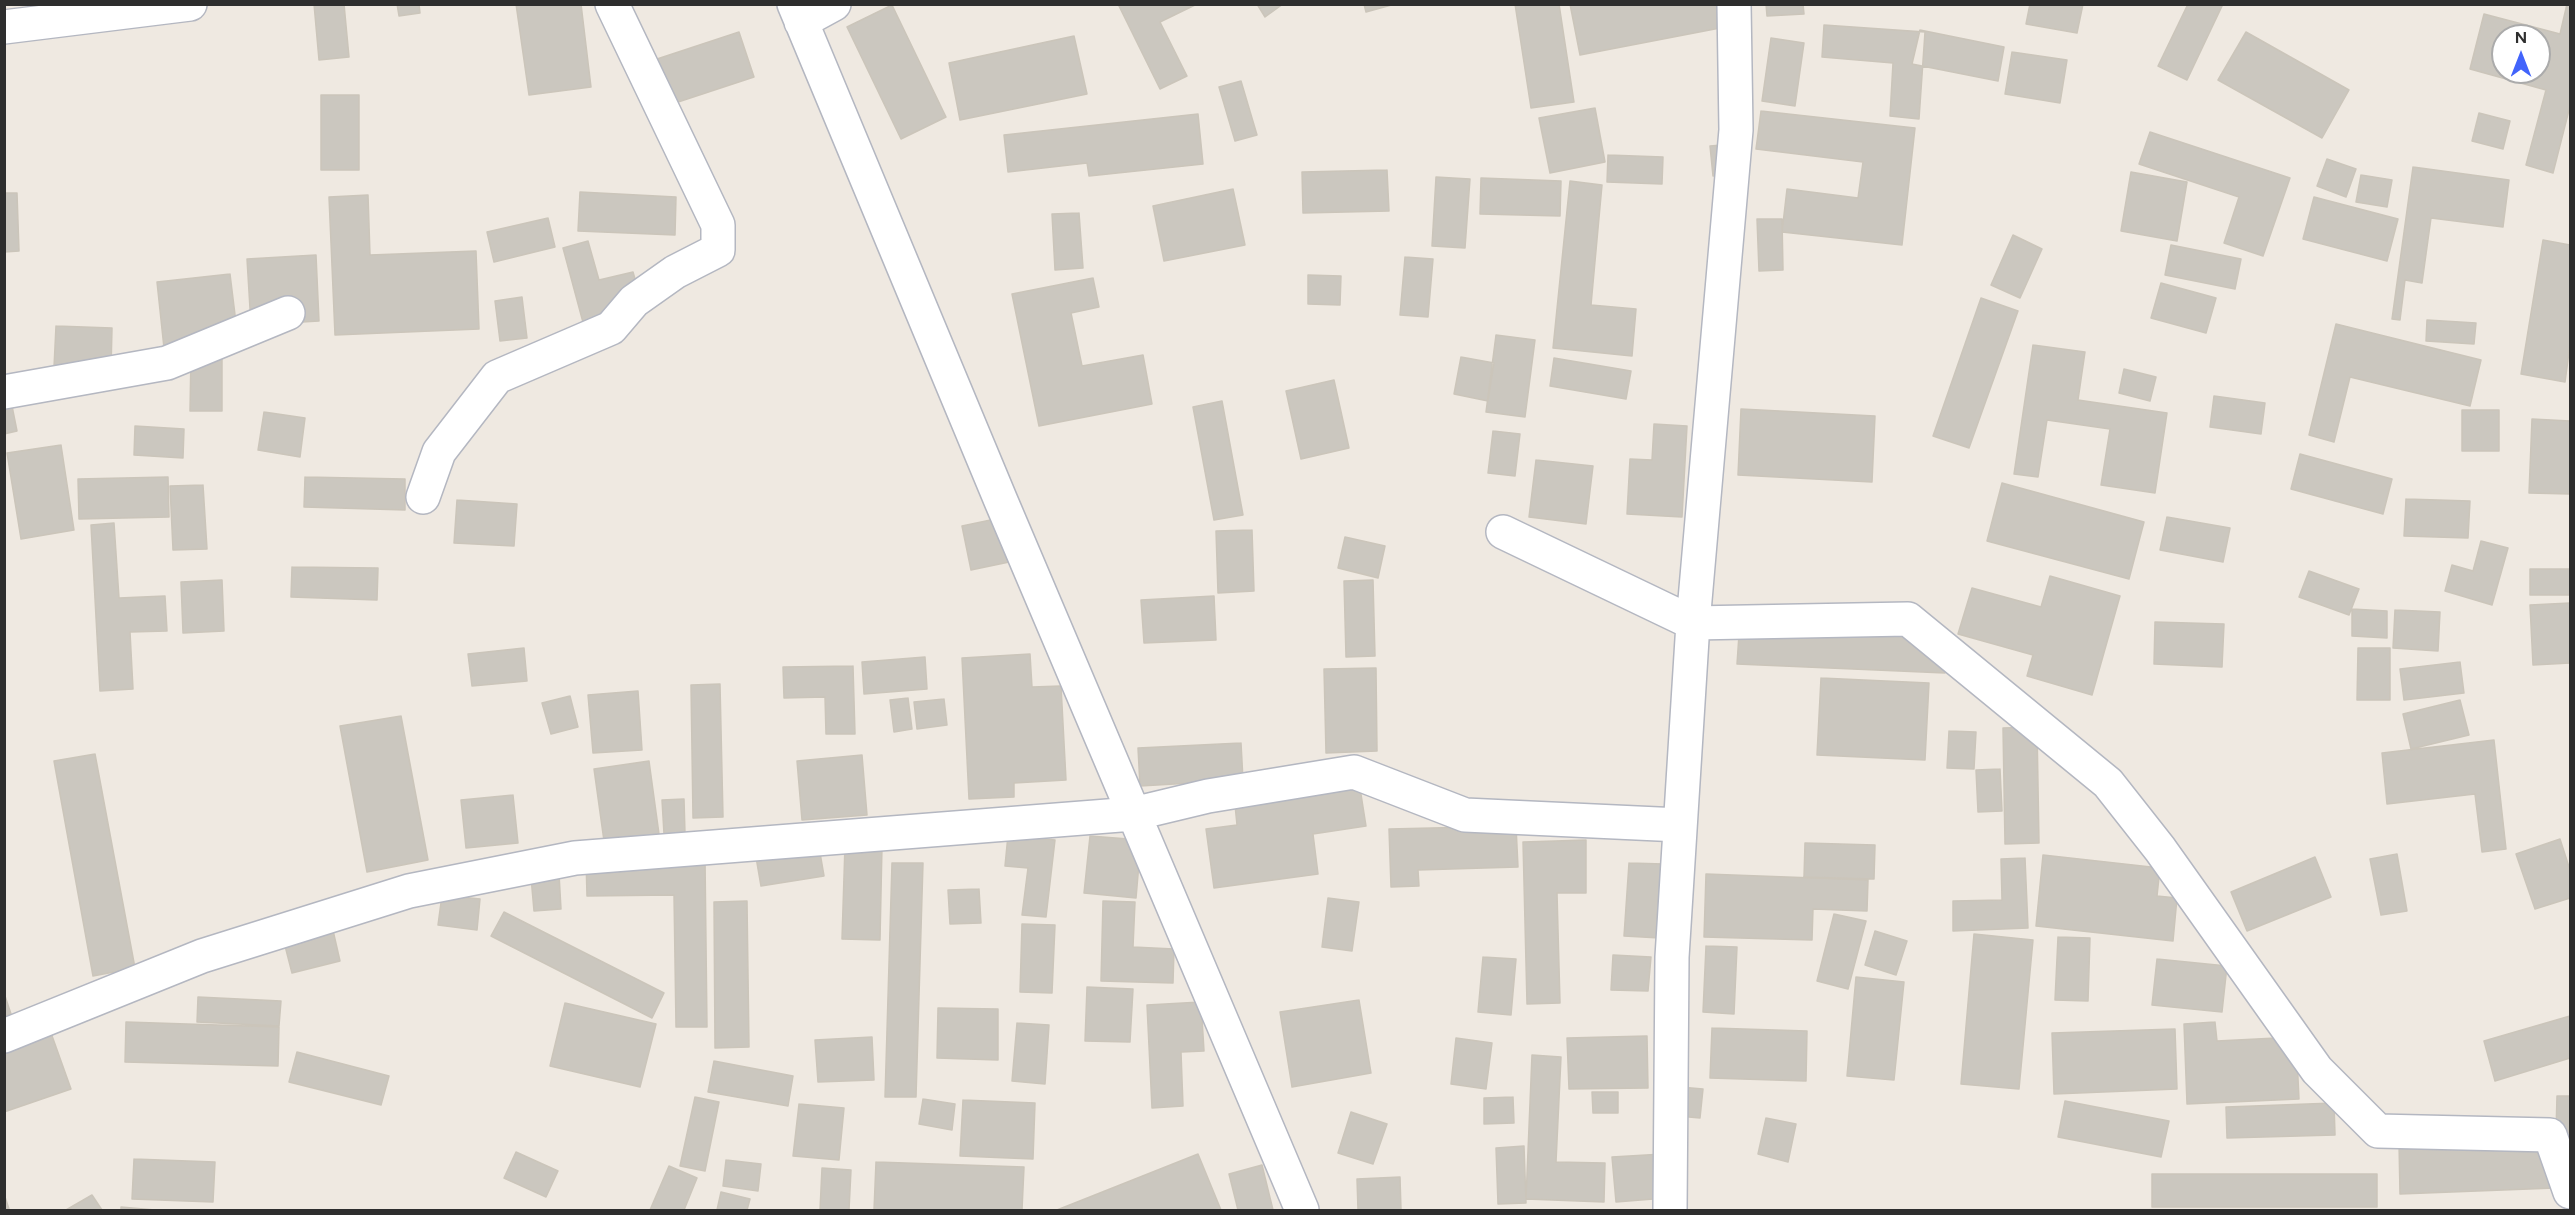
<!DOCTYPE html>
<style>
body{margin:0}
#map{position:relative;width:2575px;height:1215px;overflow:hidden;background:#efe9e1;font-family:Figtree,sans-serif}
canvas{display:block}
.frame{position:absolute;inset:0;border:6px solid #2e2e2e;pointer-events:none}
.north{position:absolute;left:2491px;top:24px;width:60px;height:60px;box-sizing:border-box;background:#fff;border:2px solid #ababab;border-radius:50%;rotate:0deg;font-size:16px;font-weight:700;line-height:24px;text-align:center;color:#2e2e2e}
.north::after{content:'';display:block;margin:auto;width:21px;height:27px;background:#4264fb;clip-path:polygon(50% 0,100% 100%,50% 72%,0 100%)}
</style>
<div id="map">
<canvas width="2575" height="1215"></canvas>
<div class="frame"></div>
<div class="north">N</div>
</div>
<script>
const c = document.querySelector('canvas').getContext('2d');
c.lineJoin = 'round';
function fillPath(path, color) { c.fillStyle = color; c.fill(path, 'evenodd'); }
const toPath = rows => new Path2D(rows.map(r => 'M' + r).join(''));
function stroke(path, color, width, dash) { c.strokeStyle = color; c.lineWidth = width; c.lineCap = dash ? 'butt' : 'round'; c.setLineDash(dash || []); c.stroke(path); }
const building = toPath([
 [314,4,344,4,349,57,319,60,314,4],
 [397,4,419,4,420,13,399,16,397,4],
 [516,4,581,4,591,87,529,95,516,4],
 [1118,4,1197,4,1160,22,1187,76,1160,89,1118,4],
 [1257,4,1283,4,1265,17,1257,4],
 [1364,4,1395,4,1366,12,1364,4],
 [1515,4,1559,4,1574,102,1531,108,1515,4],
 [1570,4,1743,4,1746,23,1580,55,1570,4],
 [1766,4,1803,4,1804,14,1767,16,1766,4],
 [2030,4,2083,4,2077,33,2026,24,2030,4],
 [2188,4,2223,4,2187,80,2158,66,2188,4],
 [2567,4,2570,4,2570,106,2553,173,2526,165,2546,90,2470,69,2484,14,2560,34,2567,4],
 [2503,36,2539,36,2539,72,2503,72,2503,36],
 [892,5,946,117,901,139,847,27,892,5],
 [1824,25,1925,32,1919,119,1890,116,1893,63,1822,57,1824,25],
 [1920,30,2004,47,1998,81,1912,64,1920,30],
 [739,32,754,77,669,105,654,60,739,32],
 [2246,32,2349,90,2322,138,2218,80,2246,32],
 [1074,36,1087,94,960,120,949,63,1074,36],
 [1771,38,1804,43,1795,106,1762,101,1771,38],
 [2012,52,2067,60,2060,103,2005,94,2012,52],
 [1241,81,1257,135,1235,141,1219,87,1241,81],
 [321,95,359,95,359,170,321,170,321,95],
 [1595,108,1605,162,1550,173,1539,118,1595,108],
 [1761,111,1915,128,1902,245,1782,232,1787,189,1858,198,1863,162,1756,149,1761,111],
 [2479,113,2510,121,2503,149,2472,141,2479,113],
 [1198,114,1203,164,1089,176,1087,163,1008,172,1004,135,1198,114],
 [2150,132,2290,178,2263,256,2224,243,2239,197,2139,164,2150,132],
 [1734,144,1737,173,1713,176,1710,146,1734,144],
 [1608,155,1663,157,1662,184,1607,182,1608,155],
 [2327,159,2356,169,2346,197,2317,186,2327,159],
 [2413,167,2509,180,2503,227,2431,218,2422,283,2405,280,2400,320,2392,319,2413,167],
 [1387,170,1389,211,1303,213,1302,172,1387,170],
 [2131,172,2187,182,2177,241,2121,231,2131,172],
 [2361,175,2392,180,2387,207,2356,202,2361,175],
 [1436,177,1470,179,1465,248,1432,246,1436,177],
 [1481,178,1561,181,1560,216,1480,214,1481,178],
 [1570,181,1602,185,1591,305,1636,309,1632,356,1553,348,1570,181],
 [1233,189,1245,245,1164,261,1153,206,1233,189],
 [580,192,676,197,675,235,578,231,580,192],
 [4,193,17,193,19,251,4,252,4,193],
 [368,195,370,255,476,251,479,329,335,335,329,197,368,195],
 [2314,197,2398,219,2387,261,2303,239,2314,197],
 [1079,213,1083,268,1055,270,1052,214,1079,213],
 [548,218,555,247,494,262,487,232,548,218],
 [1757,219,1782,219,1783,270,1759,271,1757,219],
 [2013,235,2042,249,2020,298,1991,285,2013,235],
 [2543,240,2570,245,2570,345,2565,382,2521,374,2543,240],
 [588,241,599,280,633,272,644,310,584,326,563,248,588,241],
 [2171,245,2241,259,2235,289,2165,275,2171,245],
 [316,255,319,321,251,325,247,259,316,255],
 [1405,257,1433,259,1428,317,1400,315,1405,257],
 [230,274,238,339,164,348,157,282,230,274],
 [1308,275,1341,276,1340,305,1308,304,1308,275],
 [1093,278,1099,307,1071,313,1082,366,1143,355,1152,404,1039,426,1012,294,1093,278],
 [2161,283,2216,298,2206,333,2151,318,2161,283],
 [522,297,527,338,500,341,495,301,522,297],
 [1981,298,2018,311,1969,448,1933,436,1981,298],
 [2427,320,2476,323,2474,344,2426,341,2427,320],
 [2336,324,2481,360,2470,406,2350,377,2334,442,2309,435,2336,324],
 [56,326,112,328,111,369,54,367,56,326],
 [1496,335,1535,340,1525,417,1486,412,1496,335],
 [2033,345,2085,352,2078,400,2167,413,2155,493,2101,485,2110,429,2047,420,2038,477,2014,474,2033,345],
 [191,356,222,356,222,411,190,411,191,356],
 [1461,357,1494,363,1488,401,1454,394,1461,357],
 [1554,358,1631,371,1626,399,1550,386,1554,358],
 [2124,369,2156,377,2150,401,2119,393,2124,369],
 [1334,380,1349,448,1301,459,1286,391,1334,380],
 [2214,396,2265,403,2261,434,2210,427,2214,396],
 [11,401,17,431,4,434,4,403,11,401],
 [1222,401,1243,515,1214,520,1193,407,1222,401],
 [1741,409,1875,416,1872,482,1738,475,1741,409],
 [2462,410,2499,410,2499,451,2462,451,2462,410],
 [264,412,305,418,300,457,258,450,264,412],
 [2532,419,2570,421,2570,494,2529,493,2532,419],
 [1654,424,1687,426,1682,517,1627,514,1630,459,1652,460,1654,424],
 [135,426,184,429,183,458,134,455,135,426],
 [1493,431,1520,434,1515,476,1488,473,1493,431],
 [61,445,74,530,21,539,7,453,61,445],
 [2300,454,2392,479,2383,514,2291,489,2300,454],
 [1536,460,1593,466,1586,524,1529,517,1536,460],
 [168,477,169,517,79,519,78,479,168,477],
 [305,477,405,479,405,510,304,507,305,477],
 [2002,483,2144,522,2129,579,1987,541,2002,483],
 [203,485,207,549,173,550,170,486,203,485],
 [2406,499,2470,501,2468,538,2404,536,2406,499],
 [457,500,517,504,514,546,454,543,457,500],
 [1005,517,1014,561,971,570,962,526,1005,517],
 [2167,517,2230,528,2223,562,2160,550,2167,517],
 [114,523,119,598,165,596,167,631,130,632,133,689,100,691,91,525,114,523],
 [1252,530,1254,591,1218,593,1216,531,1252,530],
 [1345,537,1385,546,1378,578,1338,568,1345,537],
 [2481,541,2508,548,2492,605,2445,591,2452,565,2473,571,2481,541],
 [292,567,378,568,377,600,291,597,292,567],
 [2530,569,2570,569,2570,595,2530,595,2530,569],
 [2309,571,2359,589,2349,615,2299,597,2309,571],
 [2050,576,2120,596,2092,695,2027,676,2033,655,1958,634,1972,588,2041,607,2050,576],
 [222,580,224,631,183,633,181,582,222,580],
 [1373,580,1375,656,1346,657,1344,581,1373,580],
 [1214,596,1216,640,1144,643,1141,600,1214,596],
 [2570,603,2570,663,2533,665,2530,605,2570,603],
 [2352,609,2387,611,2387,638,2352,636,2352,609],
 [2395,610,2440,612,2438,651,2393,648,2395,610],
 [1740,620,1947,629,1945,673,1737,664,1740,620],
 [2155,622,2224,624,2222,667,2154,664,2155,622],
 [524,648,527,681,472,686,468,654,524,648],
 [2358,648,2390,648,2390,700,2357,700,2358,648],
 [1030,654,1032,687,1061,686,1066,780,1014,783,1014,797,969,799,962,658,1030,654],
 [925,657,927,689,864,694,862,662,925,657],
 [2460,662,2464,693,2404,700,2400,669,2460,662],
 [853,666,855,734,826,734,825,697,784,698,783,667,853,666],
 [1376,668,1377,751,1326,753,1324,669,1376,668],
 [1821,678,1929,683,1925,760,1817,755,1821,678],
 [720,684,723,817,693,818,691,685,720,684],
 [638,691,642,750,593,753,588,695,638,691],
 [570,696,578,727,551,734,542,703,570,696],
 [908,698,912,729,894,732,890,700,908,698],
 [944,699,947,725,917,729,914,702,944,699],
 [2460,700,2469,735,2411,749,2403,714,2460,700],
 [401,716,428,860,367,872,340,726,401,716],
 [2037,727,2039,843,2005,844,2003,728,2037,727],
 [1949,731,1976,732,1974,769,1947,768,1949,731],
 [2494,740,2506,849,2482,852,2475,794,2387,804,2382,753,2494,740],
 [1241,743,1243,780,1140,786,1138,748,1241,743],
 [95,754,135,968,93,976,54,761,95,754],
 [862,755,867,815,802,820,797,761,862,755],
 [649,761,659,834,604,841,594,769,649,761],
 [2000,769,2002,811,1978,812,1976,770,2000,769],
 [1360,788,1366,826,1313,834,1318,874,1214,888,1206,829,1237,825,1235,805,1360,788],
 [513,795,518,843,466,848,461,800,513,795],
 [684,799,685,834,664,834,662,800,684,799],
 [1516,826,1518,867,1418,870,1419,886,1391,887,1389,829,1516,826],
 [1008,835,1055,840,1046,917,1022,915,1028,868,1005,866,1008,835],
 [1090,836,1141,840,1136,898,1084,893,1090,836],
 [2560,839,2570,870,2570,898,2535,909,2516,854,2560,839],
 [1586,840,1586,893,1557,893,1560,1003,1527,1004,1523,842,1586,840],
 [1805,843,1875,845,1874,879,1804,877,1805,843],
 [845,845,882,846,880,940,842,939,845,845],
 [819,847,824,876,761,886,756,857,819,847],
 [2397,854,2407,911,2381,915,2370,859,2397,854],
 [2043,855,2160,868,2157,896,2177,898,2173,941,2036,926,2043,855],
 [2315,857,2331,897,2247,931,2231,892,2315,857],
 [705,858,707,1027,676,1027,674,895,587,896,586,859,705,858],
 [2025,858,2028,928,1953,931,1953,901,2002,900,2001,859,2025,858],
 [892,863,923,863,916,1097,885,1097,892,863],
 [1629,863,1664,864,1660,938,1624,936,1629,863],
 [559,874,561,909,534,911,531,877,559,874],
 [1706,874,1868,880,1867,911,1813,909,1812,940,1704,937,1706,874],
 [979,889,981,923,950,924,948,890,979,889],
 [442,895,480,899,477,930,438,925,442,895],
 [1328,898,1359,902,1352,951,1322,947,1328,898],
 [747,901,749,1047,715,1048,714,902,747,901],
 [1103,901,1135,902,1133,947,1174,949,1173,983,1101,981,1103,901],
 [504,912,664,993,652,1018,491,936,504,912],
 [1834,914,1866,921,1848,989,1817,981,1834,914],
 [1022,924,1055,925,1052,993,1020,992,1022,924],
 [332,926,340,961,292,973,283,938,332,926],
 [1875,931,1907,941,1896,975,1865,965,1875,931],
 [1974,934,2033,940,2019,1089,1961,1084,1974,934],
 [2058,937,2090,938,2088,1001,2055,1000,2058,937],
 [1706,946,1737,947,1734,1014,1703,1012,1706,946],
 [1613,955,1651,957,1648,991,1611,990,1613,955],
 [1483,957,1516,959,1511,1015,1478,1012,1483,957],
 [2157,959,2227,966,2222,1012,2152,1005,2157,959],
 [1856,977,1904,982,1894,1080,1847,1076,1856,977],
 [1087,987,1133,989,1130,1042,1085,1041,1087,987],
 [4,993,11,1014,4,1016,4,993],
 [198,997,281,1001,279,1026,197,1022,198,997],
 [1359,1000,1371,1073,1292,1087,1280,1012,1359,1000],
 [1201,1002,1204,1051,1181,1052,1183,1106,1152,1108,1147,1005,1201,1002],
 [565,1003,656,1024,640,1087,550,1066,565,1003],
 [938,1008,998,1009,998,1060,937,1058,938,1008],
 [2570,1016,2570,1058,2495,1081,2484,1041,2570,1016],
 [126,1022,279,1027,278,1066,125,1062,126,1022],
 [2215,1022,2217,1041,2296,1037,2299,1099,2187,1104,2184,1024,2215,1022],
 [1017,1023,1049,1025,1045,1084,1012,1081,1017,1023],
 [1712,1028,1807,1031,1806,1081,1710,1078,1712,1028],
 [2175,1029,2177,1089,2054,1094,2052,1033,2175,1029],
 [51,1033,71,1089,4,1112,4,1050,51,1033],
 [1647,1036,1648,1088,1569,1089,1567,1038,1647,1036],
 [872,1037,874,1080,818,1082,815,1040,872,1037],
 [1456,1038,1492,1043,1486,1089,1451,1084,1456,1038],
 [297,1052,389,1076,381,1105,289,1082,297,1052],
 [1532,1055,1561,1057,1556,1162,1605,1163,1604,1202,1526,1199,1532,1055],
 [714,1061,793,1076,788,1106,708,1092,714,1061],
 [1680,1087,1703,1089,1700,1118,1678,1116,1680,1087],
 [1592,1092,1618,1092,1618,1113,1593,1113,1592,1092],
 [2557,1096,2570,1096,2570,1133,2556,1132,2557,1096],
 [695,1097,719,1102,705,1171,680,1166,695,1097],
 [1513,1097,1514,1123,1484,1124,1484,1098,1513,1097],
 [923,1099,955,1104,952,1130,919,1124,923,1099],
 [963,1100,1035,1103,1033,1159,960,1156,963,1100],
 [2065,1101,2169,1121,2161,1157,2058,1137,2065,1101],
 [2334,1103,2335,1135,2227,1138,2226,1107,2334,1103],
 [799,1104,844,1108,839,1160,793,1156,799,1104],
 [1351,1112,1387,1124,1373,1164,1338,1153,1351,1112],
 [1766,1118,1796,1124,1788,1162,1758,1154,1766,1118],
 [2554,1138,2555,1188,2400,1194,2399,1143,2554,1138],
 [1524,1146,1526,1203,1498,1204,1496,1148,1524,1146],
 [516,1152,558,1171,546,1197,504,1178,516,1152],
 [1198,1154,1221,1210,1057,1210,1198,1154],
 [1663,1154,1666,1198,1616,1202,1612,1157,1663,1154],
 [134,1159,215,1162,213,1202,132,1199,134,1159],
 [726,1160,761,1164,758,1191,723,1186,726,1160],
 [876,1162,1024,1167,1022,1210,874,1210,876,1162],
 [1262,1165,1273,1210,1238,1210,1229,1174,1262,1165],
 [669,1166,697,1178,684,1210,650,1210,669,1166],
 [822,1168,851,1170,849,1210,820,1210,822,1168],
 [2152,1174,2377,1174,2377,1207,2152,1207,2152,1174],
 [1400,1177,1401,1210,1358,1210,1357,1179,1400,1177],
 [721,1192,750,1199,747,1210,717,1210,721,1192],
 [4,1194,9,1209,4,1210,4,1194],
 [92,1195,102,1210,66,1210,92,1195],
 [121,1207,155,1210,121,1210,121,1207]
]);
fillPath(building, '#cbc7bf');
stroke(building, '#cbc5ba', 1.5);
const street = toPath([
 [794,4,1001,501,1302,1210],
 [801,22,834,4],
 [4,27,190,4],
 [4,392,167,363,288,313],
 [423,497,439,452,497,377,611,328,634,301,675,272,718,250,718,225,612,4],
 [1503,532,1693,623,1908,619,2108,783,2160,849,2317,1070,2378,1131,2550,1135,2570,1192],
 [4,1036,202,956,409,891,575,858,1133,814,1208,796,1354,772,1465,815,1680,825],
 [1670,1210,1672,957,1693,623,1736,130,1734,4]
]);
stroke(street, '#b4b7c1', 36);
stroke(street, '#fff', 33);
</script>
